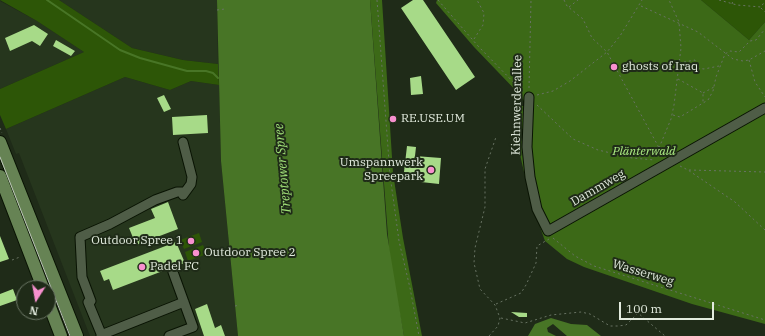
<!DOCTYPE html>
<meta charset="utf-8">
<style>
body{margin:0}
#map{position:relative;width:765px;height:336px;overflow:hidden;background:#1f2b18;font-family:"IBM Plex Serif",serif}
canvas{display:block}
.north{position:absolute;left:16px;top:280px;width:40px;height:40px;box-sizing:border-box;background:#1f2b18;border:1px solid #6d7867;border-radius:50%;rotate:191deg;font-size:11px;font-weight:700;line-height:16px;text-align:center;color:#e2ebde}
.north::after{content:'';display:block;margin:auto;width:14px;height:18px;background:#f790ce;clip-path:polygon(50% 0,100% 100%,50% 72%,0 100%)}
.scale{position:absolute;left:619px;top:302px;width:95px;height:18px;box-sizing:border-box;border:2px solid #e2ebde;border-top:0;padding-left:5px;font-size:12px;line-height:14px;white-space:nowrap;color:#e2ebde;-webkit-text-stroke:3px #1f2b18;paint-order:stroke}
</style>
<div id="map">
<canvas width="765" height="336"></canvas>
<div class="north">N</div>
<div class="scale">100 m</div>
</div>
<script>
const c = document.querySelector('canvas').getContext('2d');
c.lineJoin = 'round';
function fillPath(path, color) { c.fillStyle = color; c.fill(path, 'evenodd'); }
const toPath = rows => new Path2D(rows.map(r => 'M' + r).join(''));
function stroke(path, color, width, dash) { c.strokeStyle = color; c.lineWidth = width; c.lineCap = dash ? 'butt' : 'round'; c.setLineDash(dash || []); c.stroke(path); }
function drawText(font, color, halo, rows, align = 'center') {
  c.font = font + ' "IBM Plex Serif",serif'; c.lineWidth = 4; c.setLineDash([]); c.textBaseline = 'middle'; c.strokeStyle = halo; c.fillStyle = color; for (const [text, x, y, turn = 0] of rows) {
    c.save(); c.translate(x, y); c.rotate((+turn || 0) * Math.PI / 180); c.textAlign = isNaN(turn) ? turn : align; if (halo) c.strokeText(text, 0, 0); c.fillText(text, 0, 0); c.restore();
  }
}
fillPath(toPath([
 [59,0,217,0,218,64,183,60,132,48],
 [0,1,37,21,84,52,0,89],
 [125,77,170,90,191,81,219,85,221,161,238,336,90,336,19,153,16,154,6,129]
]), '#26361d');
fillPath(toPath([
 [0,0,59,0,132,48,183,60,218,64,219,85,191,81,170,90,125,77,6,129,0,115,0,89,84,52,37,21],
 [701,0,765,0,765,22,749,40],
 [199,233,202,242,184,249,180,240],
 [203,245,207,254,188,261,185,252]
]), '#2d5607');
fillPath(toPath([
 [370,0,382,0,393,173,403,238,422,336,404,336,390,262],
 [437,0,701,0,749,40,765,22,765,324,692,304,584,267,567,259,545,241,530,198,518,146,518,142,524,136,524,129,520,129,521,106,526,106,522,97,474,47,436,3]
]), '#3c6917');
fillPath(toPath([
 [217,0,370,0,387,234,404,336,238,336,221,161],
 [551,318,571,324,587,325,601,336,567,336,553,324,547,328,548,332,556,336,528,336,535,324]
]), '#487526');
stroke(toPath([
 [47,0,120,50,140,58,187,71,206,71,213,73,218,78]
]), '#487526', 2);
fillPath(toPath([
 [413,0,423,0,475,77,456,90,401,8],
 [34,25,48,34,40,46,32,41,10,51,5,38],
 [56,40,75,51,71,56,53,46],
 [421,76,423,94,411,95,410,78],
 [164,95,171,109,164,112,157,98],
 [207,115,208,133,173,135,172,117],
 [407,146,416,147,415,156,441,158,439,184,421,182,422,174,404,172],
 [168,202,178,229,136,245,129,228,155,218,151,209],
 [0,236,9,259,0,262],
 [176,242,185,263,171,267,168,269,113,290,109,279,104,281,100,271],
 [13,289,17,300,0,306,0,294],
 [207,304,215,328,221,325,225,336,204,336,195,309],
 [511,312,527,313,527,317,519,317]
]), '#a7da88');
const minor = toPath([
 [529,97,527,147,530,177,537,209,548,231,765,108],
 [183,142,192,177,191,184,183,195],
 [91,301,82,277,80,237,110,224,155,200,177,192,185,192],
 [88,302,102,336],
 [101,335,184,302],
 [169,336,193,327,173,272]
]);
const major = toPath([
 [0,142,77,336],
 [0,176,43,288],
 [48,302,61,336]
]);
stroke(minor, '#091303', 11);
stroke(major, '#091303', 14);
stroke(toPath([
 [377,0,390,175,399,241,410,288,419,336],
 [438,0,478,46,523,92],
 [564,0,567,6,583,19,592,38,607,52,664,157],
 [719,0,737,5,761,7,765,1],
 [732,4,733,0],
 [641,6,698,32,733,59,743,61,749,60,765,51],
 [569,7,578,0],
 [761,8,765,12],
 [217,10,225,9],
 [474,39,483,25,484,13,477,0],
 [749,60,755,82,765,97],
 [679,63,695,60,697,68,704,69,719,66],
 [678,79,703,93,703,103],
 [529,88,531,0],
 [703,93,714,87],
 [537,95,553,91,570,81,607,52,620,36,642,0],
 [537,105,573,139,598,150,632,158,655,160],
 [673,115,680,117,708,100,713,91,716,77,725,54,730,51,739,52,750,41,756,40,765,29],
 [0,128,2,133],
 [659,148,671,119,674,105,681,48,679,22,669,0],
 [680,166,688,170,735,202,765,230],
 [689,170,765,172],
 [553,238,575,256,594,266,765,320],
 [12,260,20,257],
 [496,304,521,293,526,285,536,263,537,246,549,239],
 [235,306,240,305],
 [501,318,525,323,551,315,581,312,590,314,610,326,618,326,626,325,638,313,665,336],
 [489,336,498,326,500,318,495,305,480,289,474,263,475,248,485,207,485,169,496,137]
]), '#687363', 1, [2, 3]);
stroke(minor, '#4f5d47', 9);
stroke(major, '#668354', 12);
stroke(toPath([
 [0,157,70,336]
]), '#bdc7b9', 1);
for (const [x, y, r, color] of [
 [614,67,4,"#f790ce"],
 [393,119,4,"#f790ce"],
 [431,170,4,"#f790ce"],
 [191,241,4,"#f790ce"],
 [196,253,4,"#f790ce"],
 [142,267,4,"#f790ce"]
]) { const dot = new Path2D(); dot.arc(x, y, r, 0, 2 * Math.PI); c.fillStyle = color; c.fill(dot); stroke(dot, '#1f2b18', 1.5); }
drawText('12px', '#e2ebde', '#1f2b18', [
 ["ghosts of Iraq",622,67],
 ["RE.USE.UM",401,119],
 ["Umspannwerk",423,163,"right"],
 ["Spreepark",423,177,"right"],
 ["Outdoor Spree 1",183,241,"right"],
 ["Outdoor Spree 2",204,253],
 ["Padel FC",150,267]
], 'left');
drawText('12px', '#e2ebde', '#1f2b18', [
 ["Kiehnwerderallee",517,105,-89],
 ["Dammweg",598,188,-30],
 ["Wasserweg",643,273,17]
]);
drawText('italic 12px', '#aded84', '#1f2b18', [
 ["Plänterwald",644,152]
]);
drawText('italic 13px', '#a1e078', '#1f2b18', [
 ["Treptower Spree",283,169,-95]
]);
</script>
